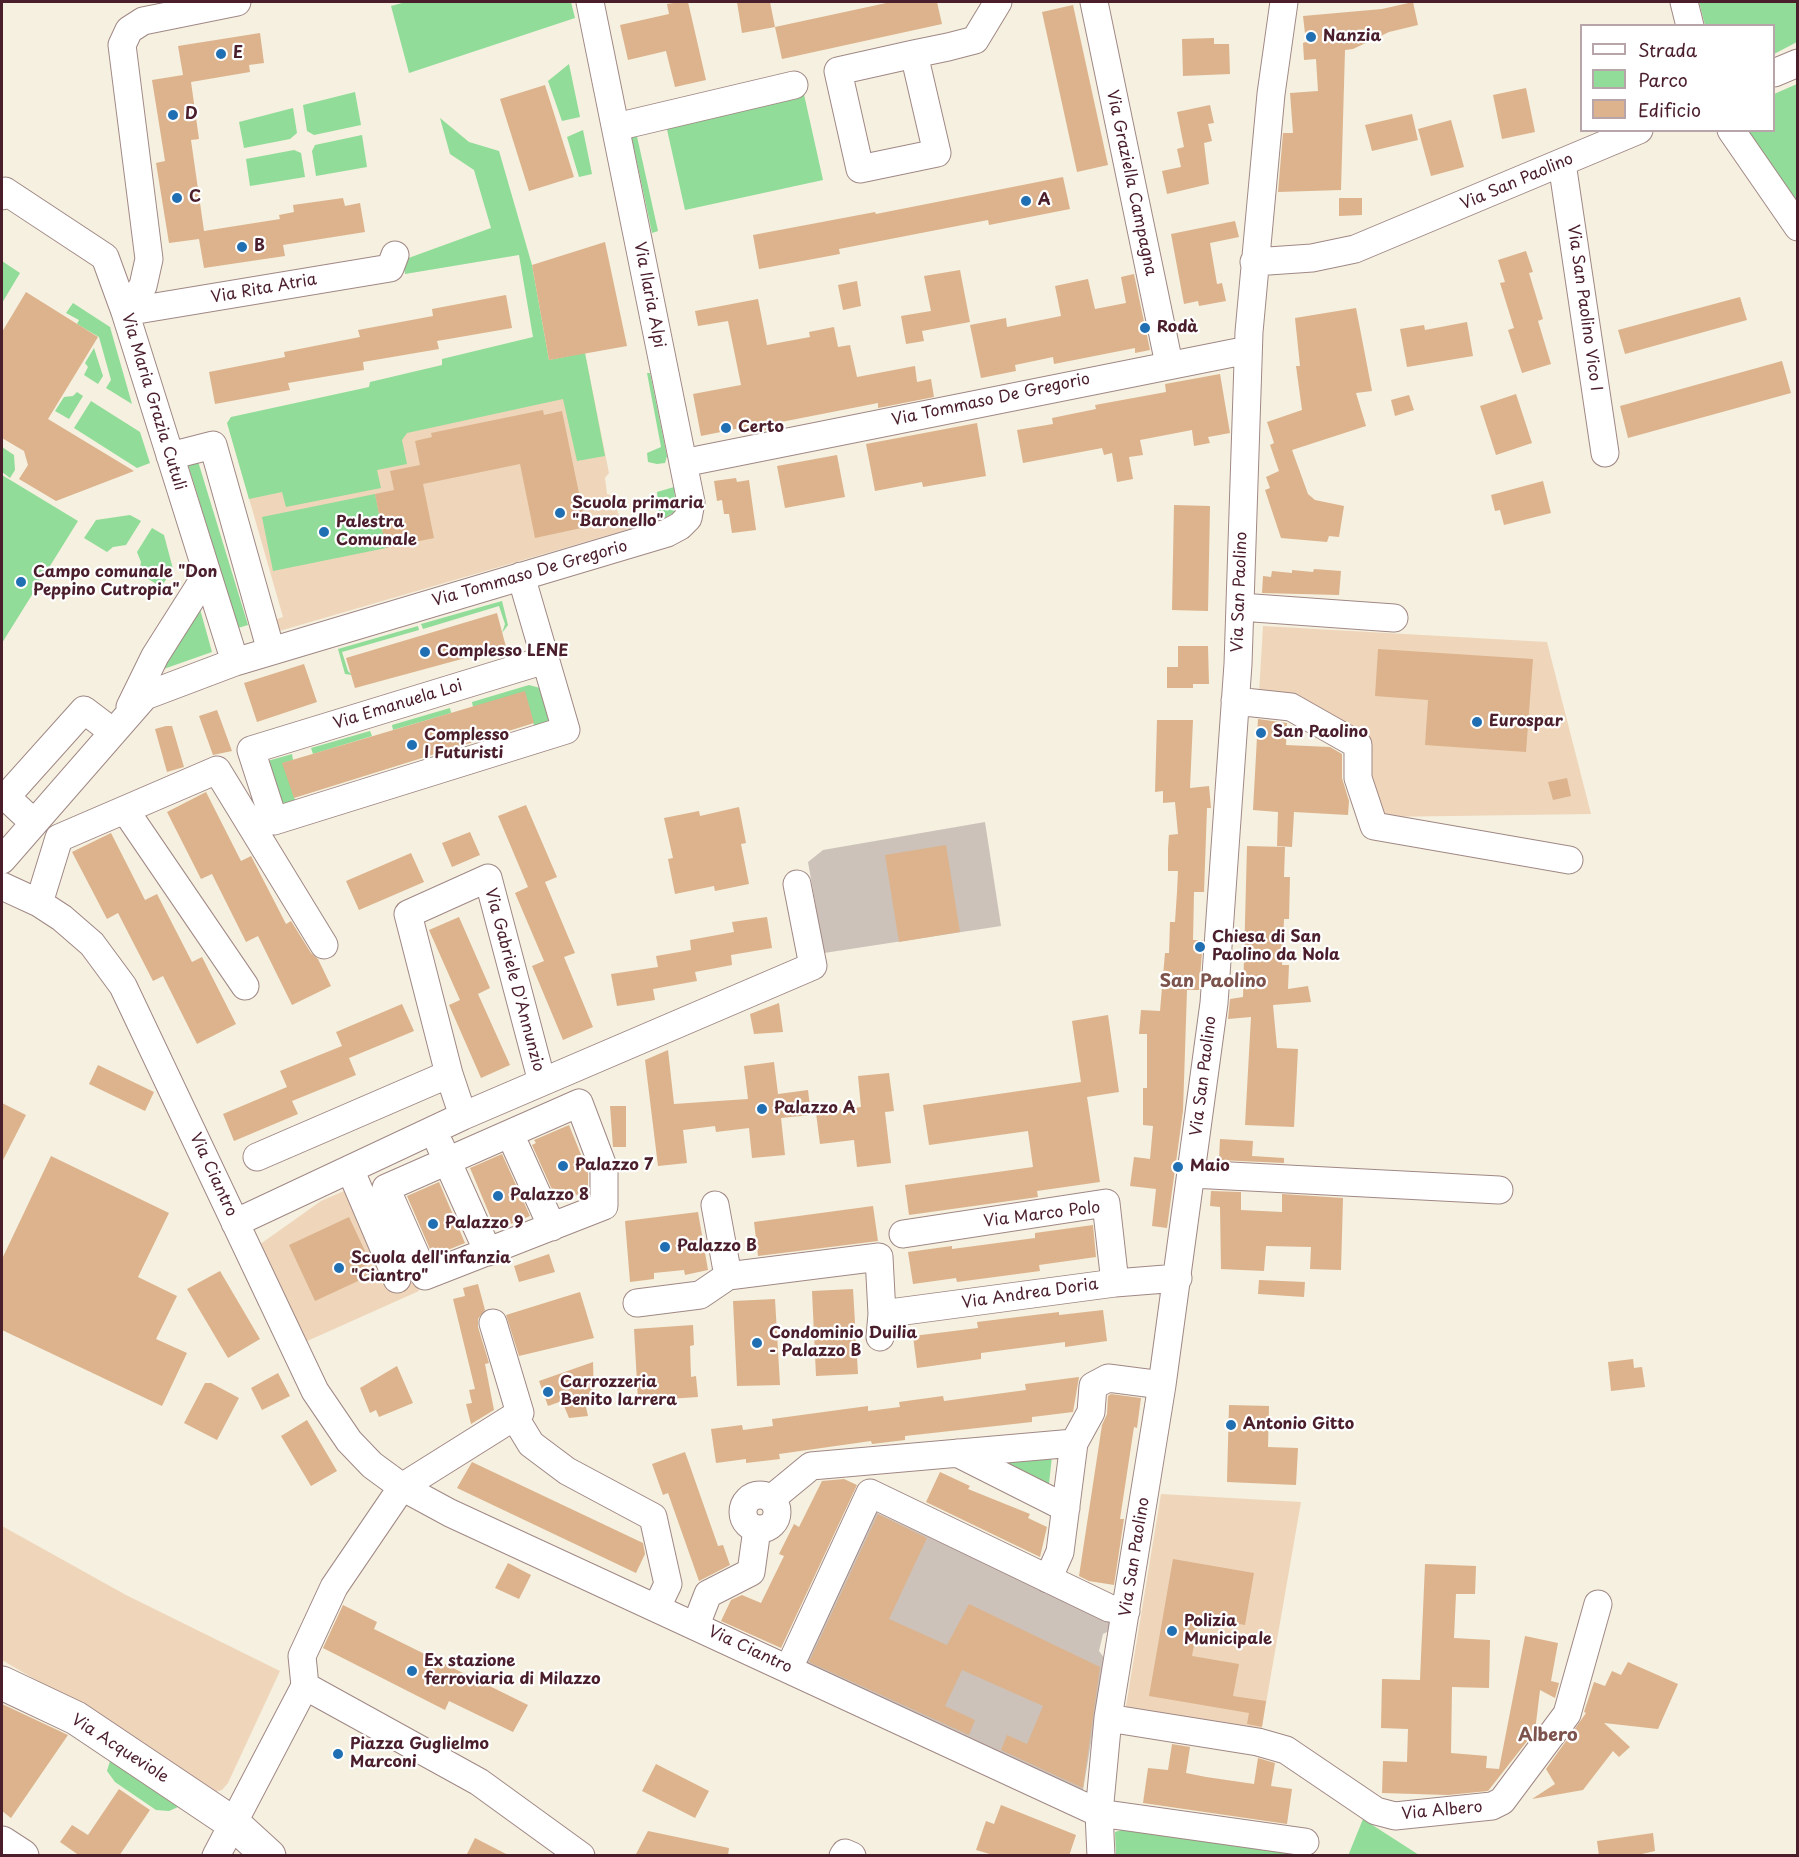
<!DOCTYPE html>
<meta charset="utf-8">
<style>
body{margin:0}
#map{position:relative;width:1799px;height:1857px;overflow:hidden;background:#f5f0df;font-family:"Playpen Sans",sans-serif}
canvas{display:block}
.frame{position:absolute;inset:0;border:3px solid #4a1f2b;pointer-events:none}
.legend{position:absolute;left:1580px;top:24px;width:195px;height:108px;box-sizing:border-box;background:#fff;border:2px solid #b7a5aa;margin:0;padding:8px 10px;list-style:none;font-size:18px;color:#4a1f2b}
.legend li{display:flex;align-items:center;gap:12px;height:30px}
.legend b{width:30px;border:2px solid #b7a5aa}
</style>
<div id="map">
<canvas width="1799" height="1857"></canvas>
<div class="frame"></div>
<ul class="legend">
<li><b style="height:8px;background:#fff"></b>Strada</li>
<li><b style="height:16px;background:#90dc98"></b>Parco</li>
<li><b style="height:16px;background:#dcb38c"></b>Edificio</li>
</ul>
</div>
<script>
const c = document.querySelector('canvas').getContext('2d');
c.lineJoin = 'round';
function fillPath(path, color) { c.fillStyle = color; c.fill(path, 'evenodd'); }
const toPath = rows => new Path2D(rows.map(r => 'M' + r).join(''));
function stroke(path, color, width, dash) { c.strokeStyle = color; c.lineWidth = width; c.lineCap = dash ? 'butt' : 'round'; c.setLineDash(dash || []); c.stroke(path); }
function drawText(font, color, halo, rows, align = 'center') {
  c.font = font + ' "Playpen Sans",sans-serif'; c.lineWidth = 4.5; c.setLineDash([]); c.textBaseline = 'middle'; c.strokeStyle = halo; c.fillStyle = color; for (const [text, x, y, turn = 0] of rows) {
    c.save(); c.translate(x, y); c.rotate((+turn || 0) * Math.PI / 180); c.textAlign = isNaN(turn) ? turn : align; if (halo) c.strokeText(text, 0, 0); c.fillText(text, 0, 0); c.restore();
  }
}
fillPath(toPath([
 [585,353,609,473,605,478,607,494,613,496,620,519,632,517,635,519,633,528,276,632,274,620,283,617,234,446,549,360],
 [1263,626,1547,642,1591,814,1382,817,1366,778,1365,740,1259,693],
 [369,1180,419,1291,305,1342,259,1245,321,1201],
 [1161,1494,1301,1502,1261,1732,1125,1712],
 [2,1526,126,1595,280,1671,228,1783,222,1790,215,1792,153,1749,2,1660]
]), '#efd6bb');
fillPath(toPath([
 [985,822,1001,926,824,953,808,862,823,850],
 [871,1510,1112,1623,1111,1630,1103,1634,1099,1651,1105,1659,1083,1790,804,1664]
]), '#cdc2b9');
fillPath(toPath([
 [406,2,571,2,575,18,409,73,391,6],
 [1699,2,1797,2,1797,42,1774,54,1774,26,1705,25],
 [569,64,580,117,562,121,548,81],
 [1797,84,1797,209,1745,131,1774,130,1774,94],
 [803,90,823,180,685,210,666,125],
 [355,92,361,125,314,135,307,131,303,105],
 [293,108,297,133,290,139,244,148,239,122],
 [440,118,469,142,499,151,532,265,549,360,585,353,605,456,577,461,563,399,407,433,402,440,407,464,377,470,381,488,286,507,282,492,249,499,227,423,231,417,369,387,370,382,442,365,442,359,533,337,519,255,405,274,403,260,491,228,474,170,450,154],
 [583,130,592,174,579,177,567,137],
 [636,132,658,231,652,233,631,134],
 [362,135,367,167,316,176,312,151,315,145],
 [294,150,301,153,305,177,250,186,246,159],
 [2,261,20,273,2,303],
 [73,303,110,327,132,404,106,388,111,380,99,337,77,324,79,320,66,313],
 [94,348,103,376,98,384,84,375,88,367,85,363],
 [647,373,650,373,667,456,665,463,657,464,648,462,647,453,661,447],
 [77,392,83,396,69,419,55,411,64,397,73,396],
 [91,401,140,432,150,463,137,468,74,428],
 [2,447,14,455,15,470,10,478,2,472],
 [197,458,248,625,238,628,187,461],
 [2,475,78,521,2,643],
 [674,487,676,511,660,521,657,492],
 [375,494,386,548,273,571,262,517],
 [130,515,141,521,126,545,113,547,107,552,84,538,96,520],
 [152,528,164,535,173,569,161,587,139,573,141,562,137,552],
 [502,601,508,625,502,633,505,624,499,606,423,629,421,624],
 [198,602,212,652,155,672],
 [418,626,419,630,342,652,348,671,352,675,345,674,338,649],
 [529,685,540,688,554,730,537,735,524,692,473,707,472,702],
 [450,708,451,713,393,730,392,725],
 [370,731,372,736,313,754,311,748],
 [292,754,293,760,283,763,295,800,275,806,264,762],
 [1052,1456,1049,1484,999,1461],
 [110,1761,178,1807,169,1811,156,1810,115,1782,107,1771],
 [1363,1819,1419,1855,1348,1856],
 [1128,1828,1307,1855,1116,1855,1115,1832]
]), '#90dc98');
fillPath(toPath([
 [680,2,688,2,706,80,675,87,666,51,628,60,620,25,669,14,667,4],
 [737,2,770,2,775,27,742,33],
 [891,2,937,2,942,24,782,59,775,27],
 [1413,2,1418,25,1389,32,1353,49,1345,50,1341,190,1278,192,1283,133,1293,133,1290,93,1318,91,1316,59,1304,60,1303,43,1306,42,1303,16,1382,9],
 [1073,5,1108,165,1077,172,1042,12],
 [260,33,264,63,249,65,250,72,191,82,199,139,191,140,204,231,280,219,279,215,294,212,293,205,343,198,345,206,360,203,365,232,283,245,285,256,204,268,199,239,169,243,156,163,165,161,152,80,183,75,178,46],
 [1214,38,1214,44,1229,44,1230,74,1183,76,1182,39],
 [545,85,574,177,529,191,500,99],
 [1526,88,1535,132,1502,139,1493,95],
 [1210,105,1214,123,1208,124,1212,141,1204,143,1209,184,1167,194,1162,171,1181,167,1177,149,1184,147,1177,112],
 [1412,114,1418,140,1372,151,1365,125],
 [1451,120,1464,167,1431,176,1418,129],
 [1063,177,1070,209,989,225,988,220,839,249,840,254,759,269,753,235,875,212,876,214],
 [1339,198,1362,198,1362,215,1339,216],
 [1235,221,1239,237,1210,243,1217,284,1222,283,1226,301,1199,306,1198,301,1184,304,1171,234],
 [605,242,627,346,549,360,532,265],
 [1526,251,1533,272,1529,273,1543,319,1538,321,1551,364,1522,373,1508,330,1514,328,1500,283,1505,282,1498,260],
 [960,270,970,322,922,331,924,341,906,344,901,316,931,311,924,276],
 [1134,274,1150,350,1135,353,1135,348,1054,364,1053,357,1015,365,1016,371,981,378,970,325,1006,318,1007,327,1061,316,1055,286,1088,279,1095,309,1126,303,1121,277],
 [857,281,861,306,843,310,838,285],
 [26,292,98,337,48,419,134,471,56,501,19,479,28,465,24,451,2,438,2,332],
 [506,295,512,328,437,341,439,349,363,362,364,370,288,383,290,390,215,404,209,372,285,357,284,352,360,337,358,330,433,316,432,309],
 [1740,297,1747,320,1625,354,1618,330],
 [758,299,767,345,810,337,809,332,834,327,838,347,850,345,857,377,915,366,917,382,931,379,934,397,878,408,878,403,781,422,782,427,751,433,750,426,701,436,693,394,741,385,728,321,698,326,695,311],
 [1356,308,1372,391,1356,393,1366,426,1292,450,1308,494,1315,500,1344,506,1339,537,1329,536,1327,542,1281,538,1265,490,1270,488,1266,477,1279,471,1270,445,1274,443,1267,422,1302,410,1296,366,1300,366,1295,318],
 [1467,322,1473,356,1407,367,1400,329,1424,325,1425,330],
 [1782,361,1791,393,1628,438,1620,406],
 [1220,374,1230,433,1208,437,1210,443,1194,446,1192,430,1140,440,1143,455,1129,457,1133,479,1117,482,1112,453,1104,455,1102,448,1023,463,1017,430,1053,424,1052,418,1096,409,1095,405,1166,392,1165,384],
 [1516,394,1532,443,1496,455,1480,406],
 [1409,395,1414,410,1395,416,1391,400],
 [543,410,544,415,562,411,586,527,535,538,520,464,423,484,434,538,386,548,375,494,394,490,390,471,420,465,415,441,432,437,431,433],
 [977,423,986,476,923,487,922,482,875,491,866,444],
 [837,455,845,497,785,508,777,466],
 [736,478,737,482,749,480,756,530,732,533,729,514,724,514,722,500,717,501,714,481],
 [1543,481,1551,513,1504,525,1500,510,1495,511,1491,495],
 [1174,505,1210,506,1208,611,1172,610],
 [1314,569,1341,571,1339,595,1262,593,1263,576,1271,577,1272,571,1292,573,1292,570,1313,572],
 [497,613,506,647,355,688,346,658],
 [1178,646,1208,646,1209,684,1193,684,1193,688,1167,688,1167,667,1178,667],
 [1378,649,1533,659,1526,752,1425,745,1428,700,1375,696],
 [304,664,317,702,257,722,244,683],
 [525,691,534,723,294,798,282,763],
 [217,710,232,751,213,755,199,716],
 [1258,719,1287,723,1286,745,1330,747,1342,754,1342,778,1349,801,1348,815,1294,812,1292,847,1277,846,1278,812,1253,810],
 [1157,720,1193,720,1190,788,1209,786,1211,808,1207,808,1204,892,1194,892,1193,940,1203,940,1199,990,1187,990,1183,1111,1167,1228,1152,1226,1156,1189,1130,1186,1134,1157,1150,1159,1153,1126,1143,1125,1143,1088,1147,1088,1147,1034,1139,1034,1141,1010,1160,1011,1165,953,1169,953,1170,922,1175,922,1177,892,1178,871,1168,871,1168,849,1169,835,1178,834,1175,802,1163,803,1163,791,1155,792],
 [166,726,172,726,184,767,167,772,155,729],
 [1567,778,1571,796,1553,800,1548,782],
 [206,792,241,861,251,856,286,924,291,921,311,953,318,959,331,986,292,1005,258,936,246,942,212,874,201,879,167,812],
 [526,805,557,877,545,882,575,953,564,957,593,1027,563,1040,532,966,544,961,515,893,528,887,498,816],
 [739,807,746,843,741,844,749,884,715,891,714,886,675,894,668,859,673,858,664,818,699,811,700,816],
 [470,832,480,855,452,867,442,843],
 [111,833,145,900,157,894,192,962,202,957,236,1024,197,1044,163,976,153,981,118,913,107,919,72,852],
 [946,845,960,932,899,942,885,855],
 [1247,846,1285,847,1284,877,1290,877,1289,919,1284,919,1282,965,1289,965,1288,989,1308,986,1311,1002,1273,1005,1277,1048,1298,1049,1294,1127,1245,1125,1251,1017,1228,1019,1230,999,1243,997],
 [411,853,424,882,359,910,346,881],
 [459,917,490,988,478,994,510,1065,481,1078,449,1005,460,1000,429,930],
 [767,917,772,948,731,955,732,965,695,972,697,981,653,989,655,1000,617,1006,611,974,658,967,656,956,691,950,690,940,734,932,732,922],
 [779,1003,783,1032,754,1034,750,1014],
 [402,1004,414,1031,349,1058,356,1075,292,1101,298,1114,234,1141,223,1114,287,1087,280,1071,342,1046,336,1032],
 [1108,1015,1119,1092,1087,1097,1100,1182,1037,1191,1038,1197,909,1215,905,1185,1033,1167,1028,1131,929,1145,923,1105,1081,1082,1072,1021],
 [668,1050,674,1104,748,1099,744,1066,774,1062,778,1094,808,1090,811,1115,781,1118,785,1155,752,1158,749,1128,716,1132,715,1126,683,1130,687,1163,658,1166,645,1060],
 [98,1065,154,1092,145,1111,89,1084],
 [889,1073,894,1111,885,1112,891,1163,857,1167,854,1140,820,1144,816,1113,861,1107,858,1076],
 [2,1103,26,1115,2,1162],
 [610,1106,626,1106,626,1147,613,1147],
 [569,1125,588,1172,588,1190,561,1202,558,1195,555,1196,532,1145,536,1143,534,1140],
 [1220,1139,1253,1141,1252,1156,1284,1158,1284,1163,1219,1160],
 [502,1154,530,1216,496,1230,470,1168],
 [51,1156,169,1213,138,1277,177,1296,156,1339,187,1353,162,1406,2,1330,2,1259],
 [439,1182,465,1243,433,1256,407,1196],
 [1211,1191,1241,1192,1241,1210,1282,1212,1282,1194,1343,1198,1341,1270,1310,1269,1311,1247,1266,1246,1264,1271,1221,1269,1220,1207,1210,1206],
 [873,1206,878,1241,758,1256,754,1222],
 [698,1212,708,1270,685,1275,684,1270,654,1273,654,1279,630,1282,625,1221],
 [349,1217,365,1251,361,1253,371,1275,315,1301,289,1245],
 [1093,1225,1096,1257,1039,1265,1040,1271,957,1282,956,1278,913,1284,908,1252,952,1246,952,1249,1035,1238,1035,1233],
 [549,1254,555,1272,519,1282,514,1266],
 [220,1271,260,1339,228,1358,187,1289],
 [1259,1280,1305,1282,1304,1297,1258,1294],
 [478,1284,485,1310,478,1319,478,1327,489,1363,485,1364,494,1410,471,1424,466,1404,472,1403,469,1390,475,1389,453,1299,465,1296,463,1288],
 [853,1289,858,1374,816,1376,812,1291],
 [580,1292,594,1338,519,1356,506,1315],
 [775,1299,780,1385,737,1386,733,1301],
 [1103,1310,1107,1341,1065,1347,1065,1342,981,1353,981,1359,917,1368,913,1336,978,1328,977,1322,1059,1312,1059,1315],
 [693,1325,694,1345,690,1346,691,1377,696,1376,698,1397,638,1401,634,1329],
 [1633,1359,1634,1368,1642,1367,1645,1387,1611,1391,1608,1362],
 [593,1362,594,1397,584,1399,588,1416,569,1418,562,1401,548,1406,539,1381],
 [397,1366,413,1403,379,1417,376,1410,370,1413,360,1388],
 [278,1373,290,1396,262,1410,251,1388],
 [1079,1377,1073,1412,1032,1417,1032,1422,905,1436,905,1440,872,1444,871,1441,779,1454,780,1459,746,1463,746,1459,716,1463,711,1429,742,1425,743,1430,773,1426,772,1419,868,1406,868,1411,900,1407,899,1402,943,1396,944,1401,1026,1390,1025,1384],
 [205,1383,211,1383,239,1398,217,1440,184,1423],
 [1111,1394,1141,1398,1137,1428,1134,1427,1120,1519,1124,1519,1114,1585,1089,1581,1079,1576,1102,1425,1107,1414,1108,1396],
 [1229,1405,1269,1406,1268,1447,1298,1448,1296,1485,1227,1482],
 [307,1420,337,1471,311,1486,281,1436],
 [685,1452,718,1546,723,1545,730,1565,699,1581,668,1493,663,1495,652,1464],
 [472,1462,643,1543,645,1554,636,1573,457,1488],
 [940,1472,970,1486,968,1489,1030,1514,1028,1518,1047,1527,1040,1557,926,1502],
 [844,1479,857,1485,781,1648,721,1621,731,1600,742,1595,761,1603,784,1556,779,1554,794,1524,799,1527,822,1481],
 [878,1514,927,1538,889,1619,947,1645,969,1604,1100,1667,1083,1788,1001,1750,1007,1735,1027,1744,1043,1706,962,1670,945,1706,975,1720,969,1735,809,1662],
 [1173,1559,1254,1573,1245,1625,1199,1617,1192,1656,1239,1664,1233,1696,1266,1701,1262,1727,1247,1724,1249,1713,1149,1696],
 [508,1563,531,1575,519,1599,495,1588],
 [1425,1564,1476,1566,1475,1594,1456,1594,1454,1638,1490,1640,1489,1688,1452,1687,1451,1753,1487,1756,1486,1768,1499,1769,1525,1636,1558,1643,1551,1681,1559,1683,1555,1698,1540,1690,1535,1731,1488,1791,1448,1795,1382,1793,1383,1761,1407,1762,1408,1729,1381,1728,1382,1679,1420,1680],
 [343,1605,377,1622,374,1629,528,1705,513,1732,449,1701,445,1710,323,1648],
 [1628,1662,1678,1684,1658,1729,1604,1723,1630,1747,1619,1757,1613,1751,1583,1790,1532,1799,1555,1784,1546,1769,1586,1713,1584,1712,1594,1682,1605,1686,1612,1671,1621,1675],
 [2,1704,68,1735,11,1818,2,1811],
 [1172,1744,1190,1747,1186,1773,1206,1777,1254,1784,1258,1758,1275,1763,1271,1786,1292,1789,1287,1824,1143,1803,1148,1768,1168,1770],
 [656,1764,709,1791,695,1818,642,1791],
 [119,1789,150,1810,119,1856,80,1856,60,1842,72,1825,88,1835],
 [1001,1805,1076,1835,1069,1856,993,1855,976,1850,986,1821,994,1824],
 [648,1831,729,1848,728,1856,635,1856],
 [1653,1833,1655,1851,1633,1856,1599,1856,1597,1841],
 [475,1838,510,1856,466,1856]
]), '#dcb38c');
const minor = toPath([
 [1094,2,1169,364],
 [1684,2,1690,26],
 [914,54,937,153,860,169,838,71,914,54,948,47,975,40,998,2],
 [1774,73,1798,63],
 [616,127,794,85],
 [1731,130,1798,227],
 [1562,163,1605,453],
 [2,196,5,191,105,257,125,312,235,662],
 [1254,262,1312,258,1355,249,1639,130],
 [125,312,143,286,149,259,122,45,129,30,143,21,237,2],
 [125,312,390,268,395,255],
 [170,456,213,445,271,651],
 [683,463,1248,350],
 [521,576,566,730,274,821,251,750,545,660],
 [1240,607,1394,618],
 [1235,701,1291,707,1358,745,1358,778,1374,826,1569,860],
 [130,707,155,656,207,574],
 [125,810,245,986],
 [33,822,6,797,84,710,113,732],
 [2,860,145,696,235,662,667,533,680,526,688,518,691,502,590,2],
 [2,886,39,903,62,918,92,944,123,986,315,1391,349,1441,372,1465,402,1487,450,1513,1099,1813,1305,1842],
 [39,903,59,838,217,770,324,945],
 [579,1103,604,1169,604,1206,425,1276,386,1188,579,1103],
 [463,1116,449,1074,408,914,488,878,542,1082],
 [510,1134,552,1227],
 [440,1145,488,1252],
 [257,1157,449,1074],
 [350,1169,397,1279],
 [1192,1174,1499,1190],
 [715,1205,728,1276],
 [235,1223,463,1116,813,966,797,884],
 [903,1234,1106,1203,1115,1283],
 [637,1303,700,1295,728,1276,879,1257,882,1314],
 [880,1337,882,1314,1115,1283,1178,1278],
 [514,1416,531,1444,567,1471,653,1517,668,1584,657,1607],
 [957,1453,1066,1508],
 '743 1512a17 17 0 1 1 34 0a17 17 0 1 1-34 0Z',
 [771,1499,811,1466,1074,1443],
 [1048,1579,1060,1552,1074,1443,1091,1412,1093,1386,1108,1378,1162,1385],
 [696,1625,708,1594,751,1572,757,1529],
 [789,1668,870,1493,1109,1608,1126,1611],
 [305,1686,302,1656,334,1587,402,1487,520,1413,493,1323],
 [1108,1718,1258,1742,1286,1750,1376,1811,1395,1816,1492,1806,1502,1801,1567,1714,1598,1604],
 [216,1856,305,1686,479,1782,581,1856],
 [843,1856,845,1853,852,1856],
 [1101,1856,1099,1813,1108,1718,1162,1385,1214,1003,1238,664,1249,332,1271,94,1284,2]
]);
const major = toPath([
 [2,1683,76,1718,234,1824,269,1856],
 [2,1843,22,1856]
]);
stroke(minor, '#a08885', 29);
stroke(major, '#a08885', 35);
stroke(minor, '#fff', 27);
stroke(major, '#fff', 33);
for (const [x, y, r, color] of [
 [1311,37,6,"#1f6fb2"],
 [221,54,6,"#1f6fb2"],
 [173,115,6,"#1f6fb2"],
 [177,198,6,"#1f6fb2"],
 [1026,201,6,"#1f6fb2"],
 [242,247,6,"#1f6fb2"],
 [1145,328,6,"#1f6fb2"],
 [726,428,6,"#1f6fb2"],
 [560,513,6,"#1f6fb2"],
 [324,532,6,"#1f6fb2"],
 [21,582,6,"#1f6fb2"],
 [425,652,6,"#1f6fb2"],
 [1477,722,6,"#1f6fb2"],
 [1261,733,6,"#1f6fb2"],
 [412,745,6,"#1f6fb2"],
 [1200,947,6,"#1f6fb2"],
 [762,1109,6,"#1f6fb2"],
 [563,1166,6,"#1f6fb2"],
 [1178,1167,6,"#1f6fb2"],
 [498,1196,6,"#1f6fb2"],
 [433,1224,6,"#1f6fb2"],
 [665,1247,6,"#1f6fb2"],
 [339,1268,6,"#1f6fb2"],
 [757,1343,6,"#1f6fb2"],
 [548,1392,6,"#1f6fb2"],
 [1231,1425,6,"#1f6fb2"],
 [1172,1631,6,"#1f6fb2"],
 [412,1671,6,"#1f6fb2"],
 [338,1754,6,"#1f6fb2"]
]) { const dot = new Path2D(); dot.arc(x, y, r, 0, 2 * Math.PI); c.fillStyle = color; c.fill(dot); stroke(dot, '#fff', 2); }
drawText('bold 16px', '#4a1f2b', '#fff', [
 ["Nanzia",1323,37],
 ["E",233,54],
 ["D",185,115],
 ["C",189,198],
 ["A",1038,201],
 ["B",254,247],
 ["Rodà",1157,328],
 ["Certo",738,428],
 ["Scuola primaria",572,504],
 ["\"Baronello\"",572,522],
 ["Palestra",336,523],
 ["Comunale",336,541],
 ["Campo comunale \"Don",33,573],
 ["Peppino Cutropia\"",33,591],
 ["Complesso LENE",437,652],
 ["Eurospar",1489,722],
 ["San Paolino",1273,733],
 ["Complesso",424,736],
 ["I Futuristi",424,754],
 ["Chiesa di San",1212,938],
 ["Paolino da Nola",1212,956],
 ["Palazzo A",774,1109],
 ["Palazzo 7",575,1166],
 ["Maio",1190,1167],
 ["Palazzo 8",510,1196],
 ["Palazzo 9",445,1224],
 ["Palazzo B",677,1247],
 ["Scuola dell'infanzia",351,1259],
 ["\"Ciantro\"",351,1277],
 ["Condominio Duilia",769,1334],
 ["- Palazzo B",769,1352],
 ["Carrozzeria",560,1383],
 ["Benito Iarrera",560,1401],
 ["Antonio Gitto",1243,1425],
 ["Polizia",1184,1622],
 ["Municipale",1184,1640],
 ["Ex stazione",424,1662],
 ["ferroviaria di Milazzo",424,1680],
 ["Piazza Guglielmo",350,1745],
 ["Marconi",350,1763]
], 'left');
drawText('16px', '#4a1f2b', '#fff', [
 ["Via San Paolino",1517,182,-23],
 ["Via Graziella Campagna",1131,183,78],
 ["Via Rita Atria",264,289,-10],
 ["Via Ilaria Alpi",649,295,79],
 ["Via San Paolino Vico I",1584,308,82],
 ["Via Tommaso De Gregorio",991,400,-12],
 ["Via Maria Grazia Cutuli",153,402,73],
 ["Via Tommaso De Gregorio",530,574,-16],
 ["Via San Paolino",1240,592,-88],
 ["Via Emanuela Loi",398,705,-17],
 ["Via Gabriele D'Annunzio",514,980,75],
 ["Via San Paolino",1204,1076,-83],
 ["Via Ciantro",213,1175,65],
 ["Via Marco Polo",1042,1215,-7],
 ["Via Andrea Doria",1030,1294,-8],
 ["Via San Paolino",1135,1557,-81],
 ["Via Ciantro",750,1650,25],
 ["Via Acqueviole",120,1749,33],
 ["Via Albero",1442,1811,-5]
]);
drawText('bold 18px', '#7d534d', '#fff', [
 ["San Paolino",1213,982],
 ["Albero",1548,1736]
]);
</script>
